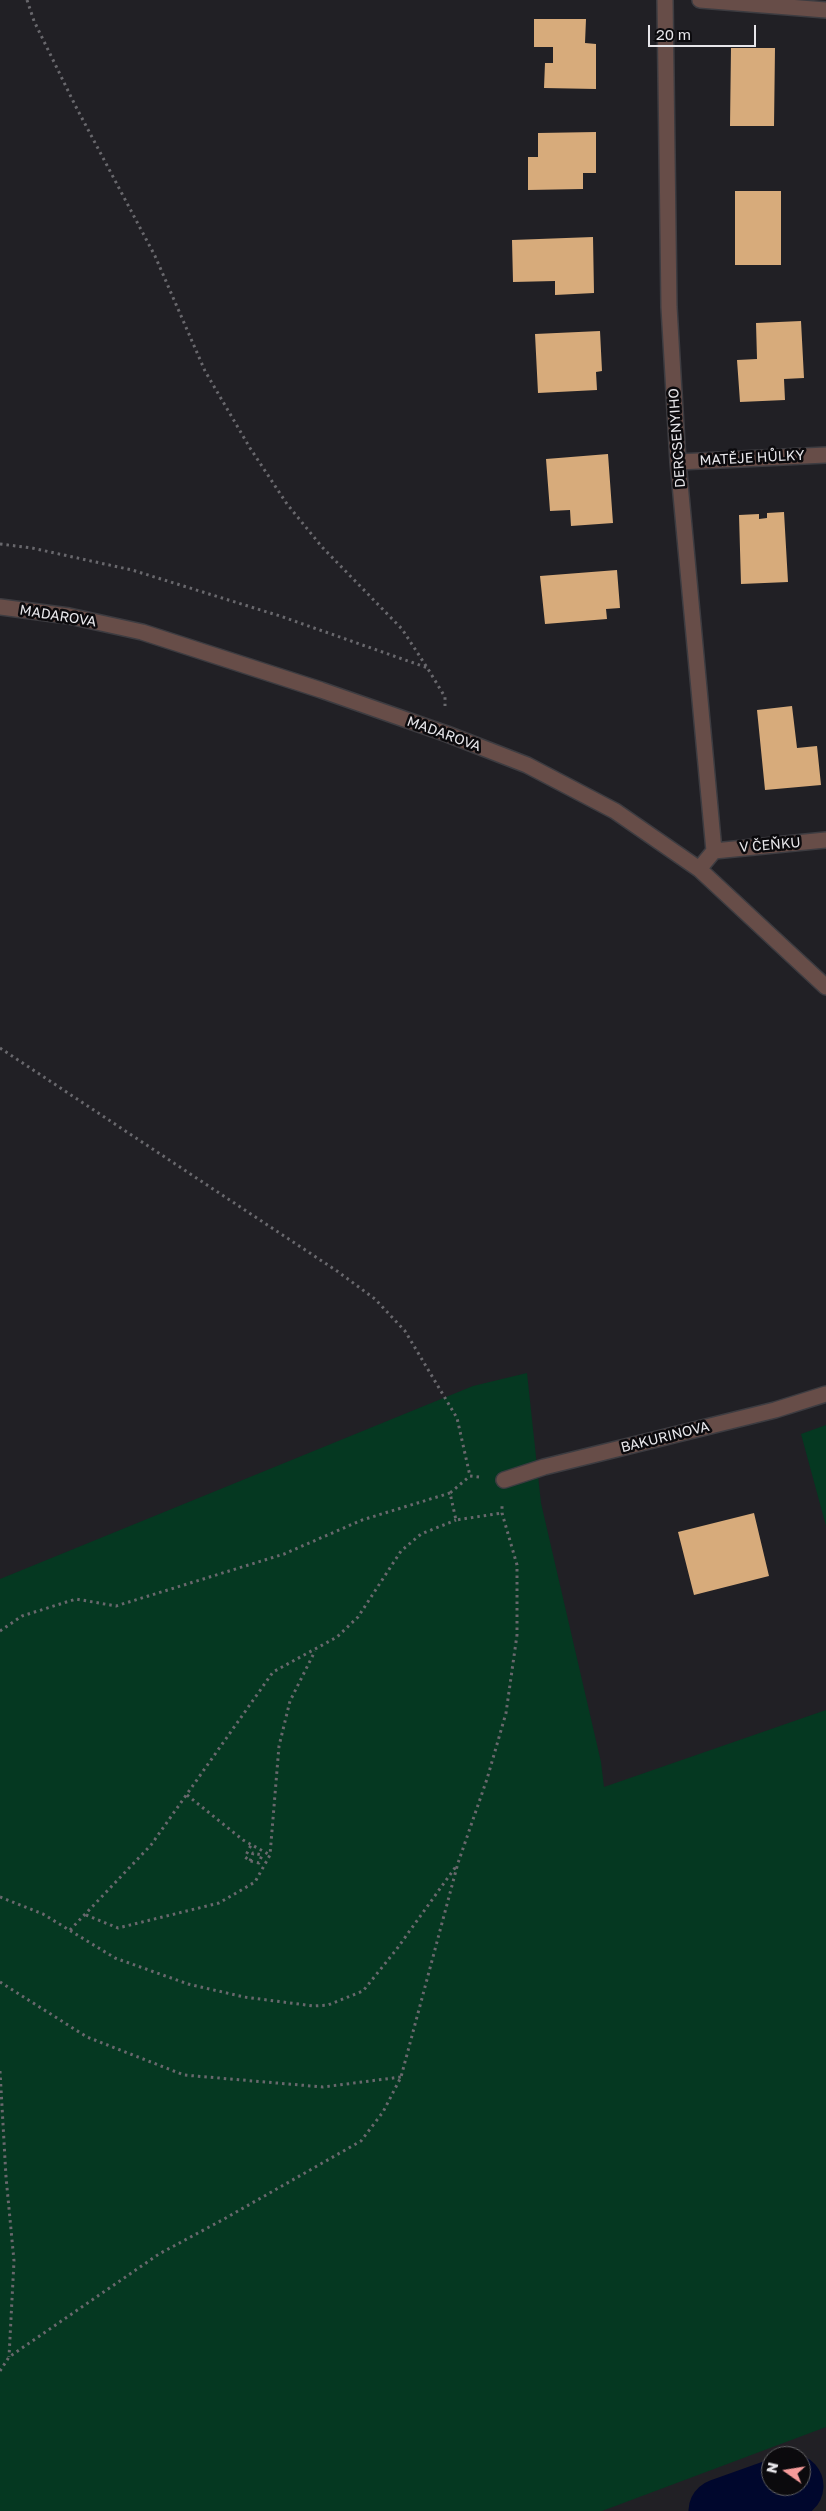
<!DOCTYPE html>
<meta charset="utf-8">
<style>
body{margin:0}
#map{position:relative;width:826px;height:2511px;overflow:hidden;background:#212025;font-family:"Golos Text",sans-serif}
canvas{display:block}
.north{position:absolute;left:761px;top:2446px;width:50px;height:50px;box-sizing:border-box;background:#0b0a0d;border:1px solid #636265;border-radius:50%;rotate:283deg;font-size:14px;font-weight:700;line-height:20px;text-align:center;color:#e7e6ea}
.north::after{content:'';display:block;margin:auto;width:18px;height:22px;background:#f59b9a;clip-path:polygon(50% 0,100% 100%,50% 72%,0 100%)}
.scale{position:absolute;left:648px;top:25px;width:108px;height:22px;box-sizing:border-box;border:2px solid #e7e6ea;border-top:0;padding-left:6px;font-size:15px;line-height:18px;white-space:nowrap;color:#e7e6ea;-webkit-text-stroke:4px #0b0a0d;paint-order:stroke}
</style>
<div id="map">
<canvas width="826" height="2511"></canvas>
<div class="north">N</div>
<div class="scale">20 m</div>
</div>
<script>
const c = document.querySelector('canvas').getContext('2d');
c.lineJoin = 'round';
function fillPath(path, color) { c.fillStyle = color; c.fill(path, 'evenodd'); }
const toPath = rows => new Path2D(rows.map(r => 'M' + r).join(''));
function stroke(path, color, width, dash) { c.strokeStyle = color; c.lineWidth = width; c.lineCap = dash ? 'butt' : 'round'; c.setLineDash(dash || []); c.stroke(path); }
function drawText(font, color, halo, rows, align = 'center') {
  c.font = font + ' "Golos Text",sans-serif'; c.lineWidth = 5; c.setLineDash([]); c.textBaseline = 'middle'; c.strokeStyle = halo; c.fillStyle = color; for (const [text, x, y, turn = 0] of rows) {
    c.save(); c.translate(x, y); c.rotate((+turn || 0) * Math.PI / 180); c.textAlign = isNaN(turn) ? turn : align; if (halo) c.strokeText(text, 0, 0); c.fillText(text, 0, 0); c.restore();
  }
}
fillPath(toPath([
 [527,1373,541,1503,601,1762,604,1787,826,1710,826,2427,602,2511,0,2511,0,1579,473,1386],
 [826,1425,826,1526,801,1434]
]), '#053821');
stroke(toPath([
 [721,2511,791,2486]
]), '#00072d', 65);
fillPath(toPath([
 [534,19,586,19,585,43,596,44,596,89,544,88,545,63,553,63,553,47,534,47],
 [731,48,775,48,774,126,730,126],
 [596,132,596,173,583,173,583,189,528,190,528,157,538,157,538,133],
 [735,191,781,191,781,265,735,265],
 [593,237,594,293,555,295,555,281,513,282,512,240],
 [801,321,804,378,784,379,785,400,740,402,737,360,757,359,756,323],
 [600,331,602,371,596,372,597,390,538,393,535,334],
 [608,454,613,523,571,526,570,510,550,511,546,459],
 [784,512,788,582,741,584,739,515,759,514,759,519,767,518,767,513],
 [617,570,620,608,606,609,607,619,545,624,540,576],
 [792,706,797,748,817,746,821,785,765,790,757,710],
 [754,1513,769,1576,694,1595,678,1532]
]), '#d7ab7b');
const minor = toPath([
 [665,0,669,307,678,462,714,851,699,869],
 [700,0,826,10],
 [678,462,826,455],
 [0,607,69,616,142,632,321,690,447,734,527,765,615,811,699,869,826,987],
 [714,851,826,840],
 [504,1480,544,1467,775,1410,826,1394]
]);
stroke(minor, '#3d3c41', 18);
stroke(toPath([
 [27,0,34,21,75,105,155,256,205,371,250,448,287,504,322,547,402,629,428,669,445,697,445,706],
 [0,544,32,548,132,570,280,616,428,668],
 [0,1048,337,1271,375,1299,405,1331,457,1418,470,1476],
 [479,1477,470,1476,450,1493,456,1520,502,1513],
 [0,1631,22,1616,76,1599,116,1606,284,1554,362,1520,450,1493],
 [187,1795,243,1840,270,1855],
 [250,1861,253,1853,262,1855,259,1863,250,1861,245,1857,251,1845],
 [0,1897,43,1914,115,1958,188,1984,244,1997,314,2006,328,2005,363,1991,396,1950,457,1865],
 [86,1915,118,1928,219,1903,255,1882,270,1855,279,1746,290,1701,315,1651],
 [70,1930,151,1845,273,1672,337,1637,358,1617,401,1551,421,1534,456,1520],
 [0,1982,87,2037,184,2075,323,2087,401,2077],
 [0,2071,6,2177,14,2261,9,2357],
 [0,2371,9,2357,159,2254,224,2219,361,2141,383,2112,401,2077,458,1863,487,1779,506,1713,517,1635,517,1565,502,1513,502,1506]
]), '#69686d', 3, [2.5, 4]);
stroke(minor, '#674d48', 15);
drawText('14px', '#e7e6ea', '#0b0a0d', [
 ["DERCSENYIHO",677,438,-94],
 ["MATĚJE HŮLKY",752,458,-3],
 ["MADAROVA",58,616,9],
 ["MADAROVA",444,734,20],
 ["V ČEŇKU",770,845,-5],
 ["BAKURINOVA",665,1437,-14]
]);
</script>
